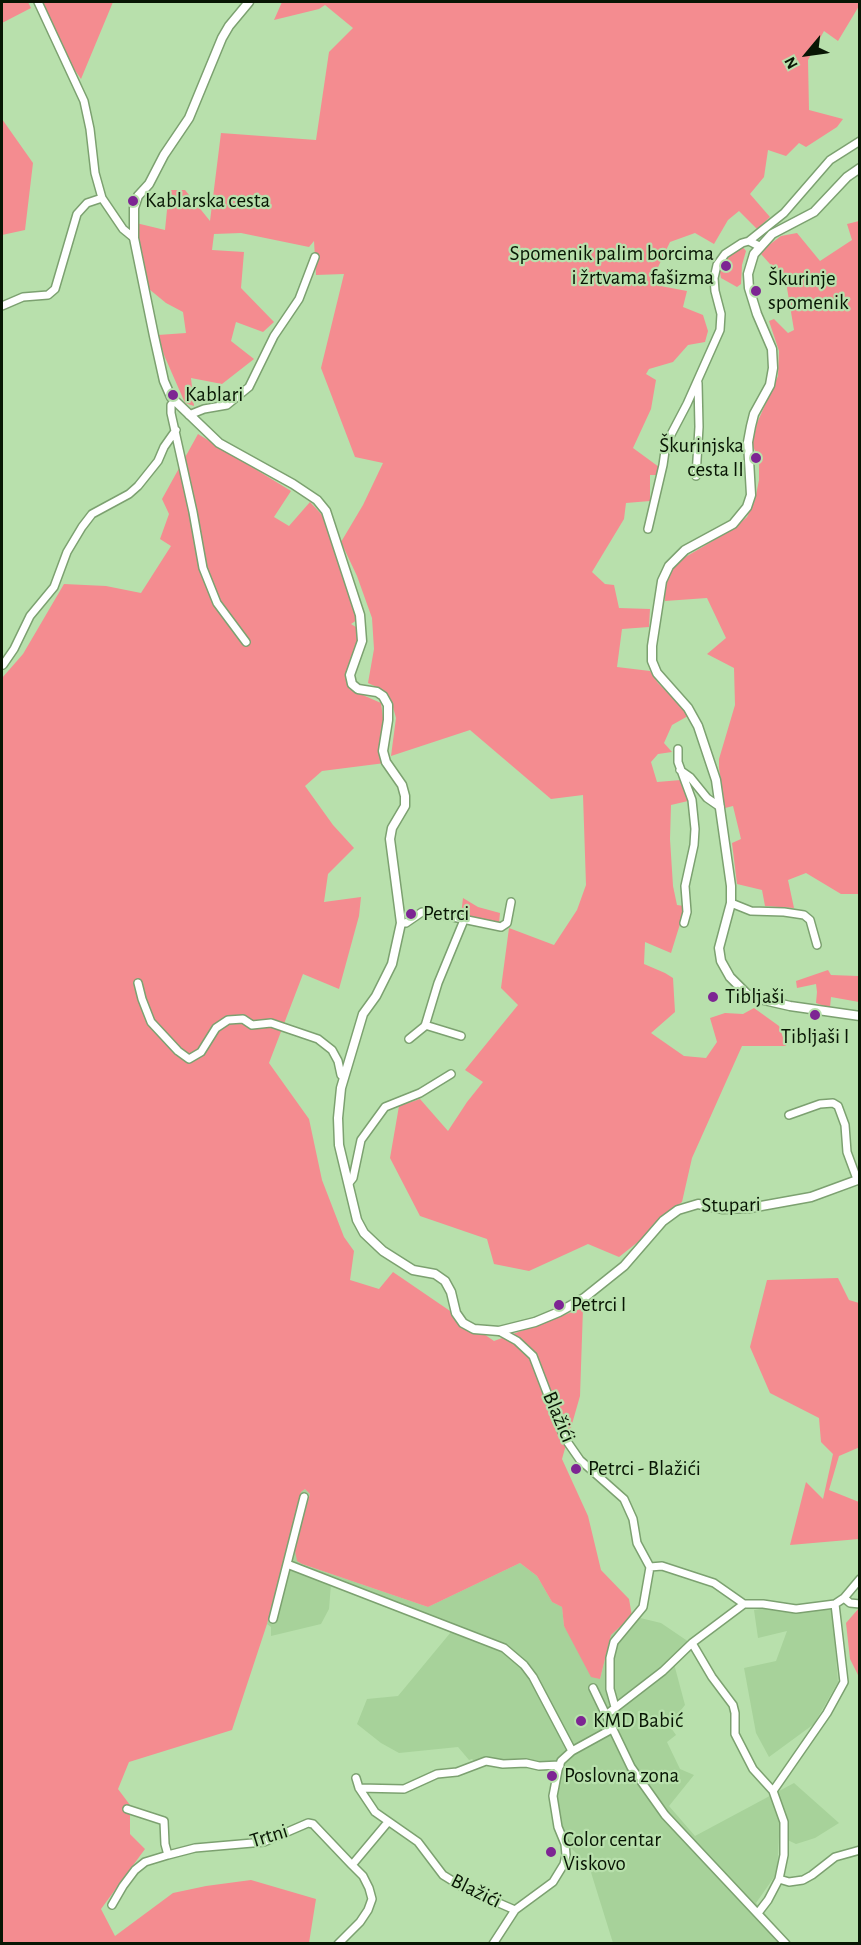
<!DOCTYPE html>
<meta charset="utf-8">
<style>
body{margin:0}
#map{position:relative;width:861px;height:1945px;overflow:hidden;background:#b8e0ac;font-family:"Alegreya Sans",sans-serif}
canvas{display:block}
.frame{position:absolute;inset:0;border:3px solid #081604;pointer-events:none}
.north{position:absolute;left:777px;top:24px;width:60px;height:60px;-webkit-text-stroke:4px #b8e0ac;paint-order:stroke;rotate:241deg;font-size:16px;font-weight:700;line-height:24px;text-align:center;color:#081604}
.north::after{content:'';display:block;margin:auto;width:21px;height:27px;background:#081604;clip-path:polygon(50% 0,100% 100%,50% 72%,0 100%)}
</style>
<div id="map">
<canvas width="861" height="1945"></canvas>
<div class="frame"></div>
<div class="north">N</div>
</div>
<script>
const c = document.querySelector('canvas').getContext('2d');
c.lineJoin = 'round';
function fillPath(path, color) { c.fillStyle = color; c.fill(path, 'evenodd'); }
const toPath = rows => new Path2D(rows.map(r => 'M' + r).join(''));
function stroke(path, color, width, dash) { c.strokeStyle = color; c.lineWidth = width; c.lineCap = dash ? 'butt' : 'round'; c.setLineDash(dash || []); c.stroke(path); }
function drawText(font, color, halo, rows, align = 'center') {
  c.font = font + ' "Alegreya Sans",sans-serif'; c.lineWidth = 4.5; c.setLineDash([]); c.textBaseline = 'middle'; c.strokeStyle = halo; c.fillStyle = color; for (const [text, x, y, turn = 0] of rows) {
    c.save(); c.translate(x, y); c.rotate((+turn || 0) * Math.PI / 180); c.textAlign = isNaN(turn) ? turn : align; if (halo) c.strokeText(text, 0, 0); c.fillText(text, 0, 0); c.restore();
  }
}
fillPath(toPath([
 [305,1489,310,1494,294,1546,302,1564,428,1607,520,1563,537,1576,552,1602,562,1607,564,1626,600,1679,611,1635,632,1616,661,1623,689,1642,673,1660,685,1705,669,1725,676,1735,667,1742,680,1769,694,1775,669,1806,695,1836,794,1783,839,1823,815,1838,796,1844,779,1836,777,1873,756,1903,790,1943,613,1943,589,1866,568,1845,560,1824,556,1805,559,1779,548,1768,493,1763,479,1765,472,1759,469,1760,458,1747,399,1753,381,1743,357,1724,367,1699,398,1696,451,1632,331,1584,329,1609,321,1624,271,1636,271,1627,267,1624,301,1492],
 [766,1608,796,1612,832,1609,838,1682,814,1724,769,1757,756,1733,744,1668,776,1661,787,1631,758,1638,754,1610]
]), '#a7d29a');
fillPath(toPath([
 [2,2,28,2,31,8,2,23],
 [39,2,113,2,81,79,65,56],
 [282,2,859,2,859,6,838,41,824,31,808,60,809,110,843,119,837,127,806,147,799,143,786,156,768,150,764,177,750,194,770,217,757,229,739,211,728,220,714,244,695,233,670,242,650,284,687,291,683,307,703,315,708,331,705,342,688,345,673,362,649,369,646,374,656,380,651,409,633,448,659,467,658,475,650,475,650,501,626,503,624,519,592,572,605,584,614,585,619,608,650,609,649,627,622,629,617,667,650,671,658,683,677,702,688,716,672,725,664,743,672,752,658,754,651,762,657,782,681,780,688,801,671,805,670,839,673,886,677,905,684,906,685,908,671,953,645,942,644,964,665,973,673,978,675,1012,651,1033,684,1056,706,1058,717,1042,710,1018,725,1013,743,1014,754,1008,779,1026,786,1046,742,1046,692,1158,682,1202,659,1219,648,1234,619,1257,588,1244,529,1271,494,1264,487,1239,420,1216,390,1158,399,1106,420,1099,448,1131,467,1102,483,1082,465,1070,518,1005,501,988,509,928,554,945,577,910,586,885,583,795,551,799,470,730,391,756,396,718,391,700,381,689,368,683,374,649,372,618,357,576,341,542,363,505,383,463,355,457,321,368,344,274,316,275,314,241,309,247,241,233,214,234,212,250,244,252,241,288,274,322,263,332,236,322,231,341,254,359,222,384,191,378,194,406,185,403,164,355,158,335,186,333,183,312,166,303,149,289,141,265,136,223,165,230,169,190,185,190,210,221,221,133,316,140,329,52,353,28,325,5,319,9,274,20],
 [2,119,33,163,25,230,2,235],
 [859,221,859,894,841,894,806,873,788,880,794,908,765,906,762,890,737,884,732,843,741,839,733,806,725,808,719,768,719,759,735,705,734,668,707,654,726,638,707,598,665,601,665,589,670,570,682,559,733,529,747,517,755,500,759,480,759,458,752,445,757,423,778,376,779,351,769,321,774,319,788,333,794,330,786,282,761,254,769,245,781,236,797,233,820,261,852,240,847,224],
 [742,246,746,251,742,265,741,284,737,287,721,278,719,267,723,259],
 [198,434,291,491,274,517,289,526,310,502,324,517,357,620,351,624,359,629,357,647,349,663,349,689,381,703,384,725,385,763,322,771,305,786,333,825,354,848,328,874,324,902,361,897,359,916,339,989,303,974,269,1063,309,1119,322,1180,344,1237,354,1251,350,1280,379,1289,393,1272,494,1341,583,1308,580,1396,562,1459,588,1516,601,1570,629,1599,632,1616,611,1635,600,1679,591,1677,564,1626,562,1607,552,1602,537,1576,520,1563,428,1607,302,1564,297,1561,294,1546,310,1494,305,1489,301,1492,267,1624,232,1730,129,1762,118,1789,130,1805,130,1834,145,1849,101,1909,115,1936,173,1893,206,1886,251,1880,316,1899,309,1943,2,1944,2,678,23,654,64,584,106,586,141,593,171,546,160,539,169,514,162,499],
 [463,898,478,907,500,913,499,923,461,915],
 [828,970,831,975,858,976,859,974,859,1002,831,997,830,1008,816,1003,817,992,816,984,797,988,796,981],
 [838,1278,849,1300,859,1303,860,1447,839,1456,829,1490,859,1502,859,1539,790,1545,806,1482,823,1499,833,1454,821,1442,819,1418,770,1393,750,1347,767,1280],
 [859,1608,860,1675,858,1675,850,1659,846,1623]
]), '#f48c90');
const minor = toPath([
 [38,2,84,101,90,129,95,173,102,198,123,229,134,238],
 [749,241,784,213,830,160,860,141],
 [2,306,23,297,48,295,55,289,77,214,87,203,102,198],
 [174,402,171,405,171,413,193,512,203,568,217,603,246,642],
 [189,415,204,409,227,405,249,387,274,336,299,299,315,257],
 [696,476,699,427,698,383],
 [648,529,663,465,666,444,687,404,720,330,721,314,715,291,714,278,717,265,725,254,742,243,749,241,759,246],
 [3,665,14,649,30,616,54,587,67,552,82,527,92,514,129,494,138,486,158,461,164,447,176,430],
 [678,749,678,762,692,800,695,829,694,845,685,886,687,912,684,923],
 [680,770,690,777,707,798,720,807],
 [731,903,751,911,784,912,804,915,810,920,817,945],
 [401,923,406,923,422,912,429,912,501,927,507,923,511,902],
 [138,983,142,999,151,1022,178,1051,189,1059,201,1052,216,1028,228,1020,243,1019,252,1025,271,1023,318,1039,332,1050,338,1061,341,1075,344,1077],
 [425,1025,461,1036],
 [409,1039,425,1026,438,983,464,920],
 [789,1115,820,1104,833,1103,838,1106,845,1125,847,1152,857,1179],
 [349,1183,353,1178,361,1140,385,1107,420,1093,451,1074],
 [499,1331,517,1341,533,1356,564,1437,580,1460,624,1499,633,1519,637,1543,650,1567,643,1607,614,1642,610,1658,610,1689,615,1707],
 [287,1564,504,1648,524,1665,533,1677,572,1751],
 [650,1567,662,1566,714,1583,744,1604,763,1604,796,1609,835,1604,844,1598,860,1579],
 [844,1598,850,1603,860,1604],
 [273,1619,304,1497],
 [692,1643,712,1677,733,1705,735,1713,735,1734,753,1769,773,1791],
 [593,1688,631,1767,665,1815,786,1944],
 [606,1715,663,1671,692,1643,744,1604],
 [356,1778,359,1788,375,1812,418,1842,443,1875,464,1888,515,1910],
 [359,1788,404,1789,437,1774,457,1772,486,1761,503,1764,526,1763,539,1766,560,1765],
 [127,1809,164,1821,165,1844,168,1855,195,1848,264,1842,308,1823,313,1824,352,1865,388,1822],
 [779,1879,789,1882,803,1880,812,1875,835,1857,860,1850],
 [112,1905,123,1886,135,1870,145,1862,168,1855],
 [758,1913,768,1900,779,1879,784,1855,784,1822,773,1791,827,1713,844,1682,835,1604],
 [338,1944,360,1922,368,1910,372,1899,369,1888,363,1876,352,1865],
 [493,1944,515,1910,553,1882,564,1864,566,1855,565,1844,558,1827,553,1796,558,1770,561,1761,572,1751,612,1729]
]);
const tertiary = toPath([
 [249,2,229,26,222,38,189,118,164,155,149,184,138,196,134,208,134,238,154,336,164,381,171,397,219,443,293,484,317,500,326,511,360,615,362,641,350,675,352,684,358,689,377,692,383,696,388,705,388,720,383,751,386,762,402,785,405,796,405,806,392,828,390,839,401,923,392,964,376,996,363,1014,341,1088,338,1118,339,1145,357,1220,364,1233,383,1251,413,1270,435,1274,445,1281,451,1292,456,1313,463,1323,474,1329,499,1331,535,1322,559,1312,584,1298,624,1266,663,1221,678,1210,698,1204,723,1209,750,1208,811,1197,860,1179],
 [860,168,847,177,814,212,772,234,754,254,748,274,749,288,757,314,772,349,773,368,770,385,754,414,751,426,748,442,751,495,747,507,733,524,685,550,669,566,662,581,652,646,652,661,657,673,688,708,698,726,716,780,731,886,731,903,719,948,721,961,730,977,747,994,755,998,790,1006,860,1016]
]);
stroke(minor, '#7ca170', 10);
stroke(tertiary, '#7ca170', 11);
stroke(minor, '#fff', 7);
stroke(tertiary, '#fff', 8);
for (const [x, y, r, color] of [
 [133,201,6,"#7d2593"],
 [726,266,6,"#7d2593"],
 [756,291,6,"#7d2593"],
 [173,395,6,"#7d2593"],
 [756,458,6,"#7d2593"],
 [411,914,6,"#7d2593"],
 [713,997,6,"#7d2593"],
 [815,1015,6,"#7d2593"],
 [559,1305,6,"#7d2593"],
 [576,1469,6,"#7d2593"],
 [581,1721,6,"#7d2593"],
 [552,1776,6,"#7d2593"],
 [551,1852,6,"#7d2593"]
]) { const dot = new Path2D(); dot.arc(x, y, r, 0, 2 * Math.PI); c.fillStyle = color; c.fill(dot); stroke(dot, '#b8e0ac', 2); }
drawText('21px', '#081604', '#b8e0ac', [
 ["Kablarska cesta",145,201],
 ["Spomenik palim borcima",714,254,"right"],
 ["i žrtvama fašizma",714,278,"right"],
 ["Škurinje",768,279],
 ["spomenik",768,303],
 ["Kablari",185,395],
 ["Škurinjska",744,446,"right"],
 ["cesta II",744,470,"right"],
 ["Petrci",423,914],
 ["Tibljaši",725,997],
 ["Tibljaši I",815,1037,"center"],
 ["Petrci I",571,1305],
 ["Petrci - Blažići",588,1469],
 ["KMD Babić",593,1721],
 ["Poslovna zona",564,1776],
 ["Color centar",563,1840],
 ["Viskovo",563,1864]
], 'left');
drawText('21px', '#081604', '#b8e0ac', [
 ["Stupari",731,1205,-1],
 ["Blažići",559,1417,67],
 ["Trtni",269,1836,-17],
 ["Blažići",476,1891,26]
]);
</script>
